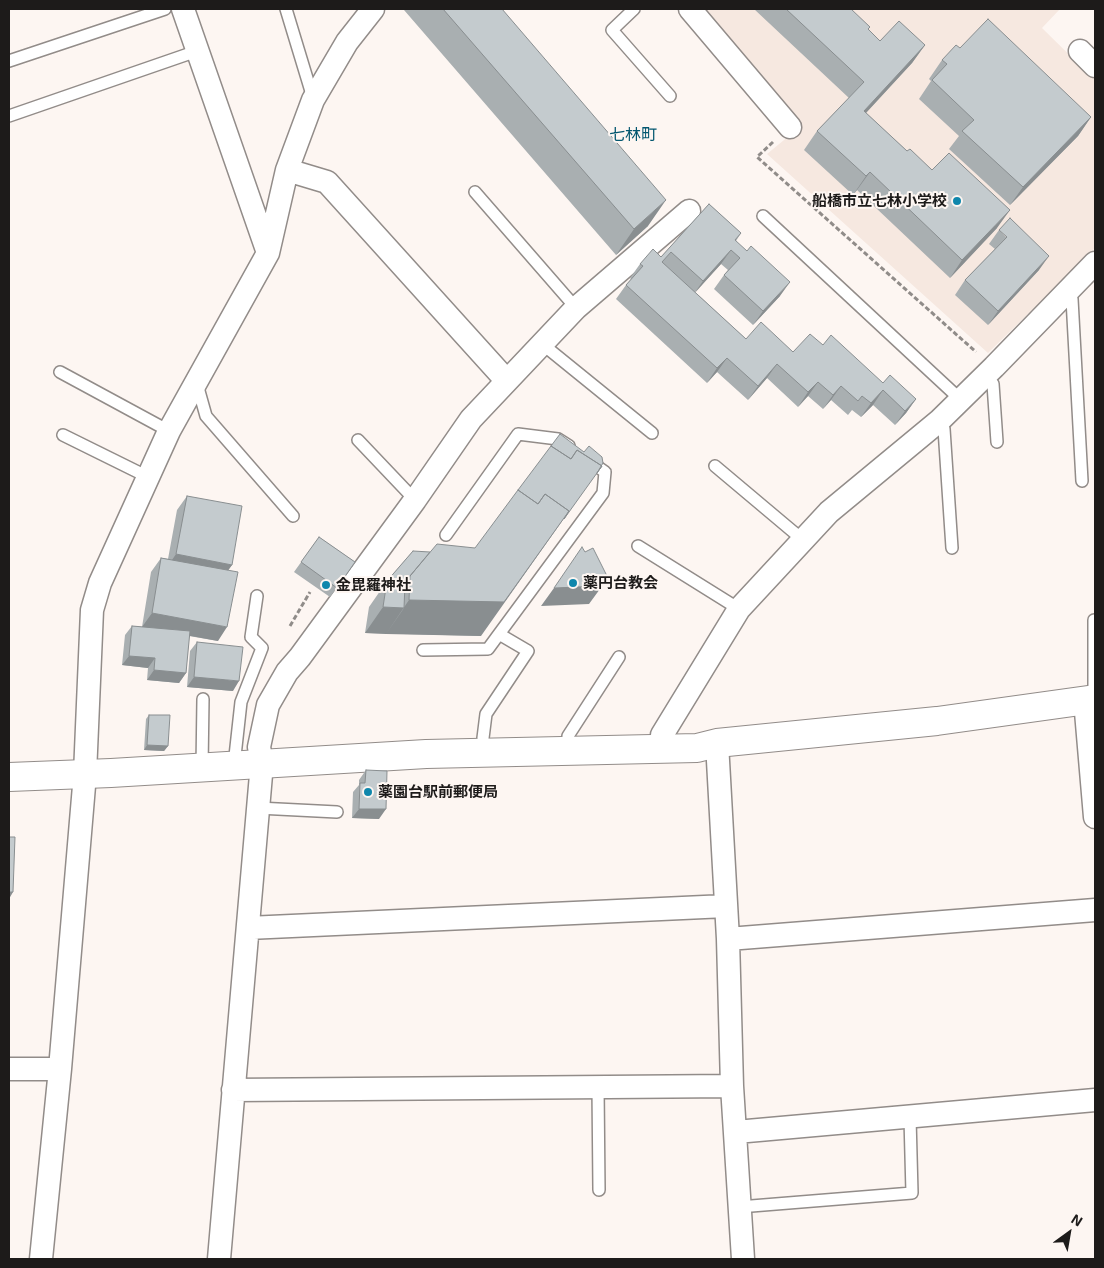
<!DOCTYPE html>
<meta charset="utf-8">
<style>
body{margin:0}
#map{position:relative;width:1104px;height:1268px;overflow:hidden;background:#fdf6f2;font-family:"Exo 2",sans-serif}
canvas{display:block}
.frame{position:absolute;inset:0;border:10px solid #1d1b1a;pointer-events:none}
.north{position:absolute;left:1044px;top:1208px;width:50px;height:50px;-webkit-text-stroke:4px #fdf6f2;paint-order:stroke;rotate:32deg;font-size:14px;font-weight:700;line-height:20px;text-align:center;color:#1d1b1a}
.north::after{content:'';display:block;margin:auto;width:18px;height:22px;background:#1d1b1a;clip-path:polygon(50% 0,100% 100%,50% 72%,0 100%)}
</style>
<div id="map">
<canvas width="1104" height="1268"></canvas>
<div class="frame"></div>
<div class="north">N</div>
</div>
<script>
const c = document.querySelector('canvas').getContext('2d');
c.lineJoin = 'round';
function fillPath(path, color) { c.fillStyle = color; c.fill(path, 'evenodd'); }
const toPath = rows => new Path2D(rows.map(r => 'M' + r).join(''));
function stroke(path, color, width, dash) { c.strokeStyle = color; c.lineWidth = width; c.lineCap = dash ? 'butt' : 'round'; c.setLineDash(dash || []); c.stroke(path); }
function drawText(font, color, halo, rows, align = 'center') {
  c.font = font + ' "Exo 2","Noto Sans JP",sans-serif'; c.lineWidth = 4; c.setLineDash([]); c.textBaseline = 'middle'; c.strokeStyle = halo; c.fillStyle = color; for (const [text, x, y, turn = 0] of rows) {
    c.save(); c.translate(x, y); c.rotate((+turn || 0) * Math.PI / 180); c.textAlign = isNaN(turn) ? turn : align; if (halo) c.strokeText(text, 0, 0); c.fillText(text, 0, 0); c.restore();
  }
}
fillPath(toPath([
 [698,9,1060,9,1042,28,1095,80,1095,248,988,353,767,154,801,126]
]), '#f6e8e0');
const lane = toPath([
 [286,9,313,98],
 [634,9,612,30,670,96],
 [9,61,165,9],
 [9,116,197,51],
 [475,192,576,308],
 [763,216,961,400],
 [1066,292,1072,299,1082,481],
 [541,343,652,433],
 [60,372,169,431],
 [985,375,993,384,997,442],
 [197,384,206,416,293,516],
 [939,421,944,429,952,548],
 [63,435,148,477],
 [358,440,415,500],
 [715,466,803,540],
 [446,535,518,434,558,439,569,446],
 [638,546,739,609],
 [1094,620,1094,688,1095,690],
 [423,650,488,649,499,634],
 [568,751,568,736,619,657],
 [484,753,483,738,486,714,528,651,499,634,603,493,605,472,588,460],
 [234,765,241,702,262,648,251,637,257,596],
 [202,767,203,699],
 [258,808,337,812],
 [598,1087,599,1190],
 [739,1207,912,1193,910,1118]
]);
const street = toPath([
 [183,9,268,253],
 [690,9,790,127],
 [1080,51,1095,66],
 [287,170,327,182,506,380],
 [1085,700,1095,817],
 [717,743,728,939,732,1086,743,1259],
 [662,749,662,735,739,609,829,512,939,421,994,367,1095,263],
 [248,928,726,906],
 [728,939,1095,910],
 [9,1069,60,1069],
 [233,1090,732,1086],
 [736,1132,1095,1100],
 [41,1259,60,1069,85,774,92,610,100,583,169,431,268,253,287,170,313,100,347,42,373,9],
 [219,1259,262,763,259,747,268,705,287,672,300,657,415,500,471,419,576,308,689,211]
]);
const secondary = toPath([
 [9,777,111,773,426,754,697,748,717,743,937,721,1095,699]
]);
stroke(lane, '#928c89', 14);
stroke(street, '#928c89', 25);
stroke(secondary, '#928c89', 30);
stroke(toPath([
 [773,142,757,157,976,352],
 [290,626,310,592]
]), '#908c89', 3, [5, 2.5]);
stroke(lane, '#fff', 11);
stroke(street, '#fff', 22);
stroke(secondary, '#fff', 28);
fillPath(toPath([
 [405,9,502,9,648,226,616,255,404,10],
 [754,9,851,9,868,30,880,41,925,45,912,63,866,113,907,151,932,170,997,228,950,278,857,190,853,195,804,150,817,131,849,98],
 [960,48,1091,117,1078,136,1010,205,949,149,959,136,919,99,931,81,929,79,942,60],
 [709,204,741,233,736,241,780,296,753,325,714,289,724,275,728,270,721,264,695,292,746,339,793,352,823,345,883,383,916,399,906,413,895,425,873,405,861,417,852,410,848,415,831,400,823,409,808,396,798,407,767,378,748,400,717,372,707,383,616,299,626,285,631,279,630,278,640,264,661,257],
 [999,230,1039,270,988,325,955,295,965,280,995,249,989,244],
 [187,496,232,565,228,570,218,641,189,636,186,673,179,683,147,680,148,668,122,665,125,635,132,626,142,627,151,572,161,558,168,559,177,510],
 [319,537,355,562,330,597,294,572],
 [413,551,481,636,365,633,369,607,387,581],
 [197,642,233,691,187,687,190,651],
 [149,715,168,746,164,751,144,750,146,719],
 [366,770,379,819,352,818,353,792,359,785,359,780]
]), '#a9afb1');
fillPath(toPath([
 [925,45,912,63,851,129,864,111],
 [1091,117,1078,136,1010,205,1023,187],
 [870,172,857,190,853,195,866,176],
 [666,200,648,226,616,255,634,229],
 [1010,210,997,228,950,278,962,260],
 [731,250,721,264,693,295,703,281],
 [1049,256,1039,270,988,325,998,311],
 [790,282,780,296,753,325,763,311],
 [727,358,717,372,707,383,717,368],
 [777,364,767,378,748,400,758,386],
 [818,382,808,396,798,407,808,392],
 [841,386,831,400,823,409,833,395],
 [883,390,873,405,861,417,871,403],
 [916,399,906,413,895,425,905,411],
 [603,463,481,636,386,634,409,600],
 [176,554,232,565,222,579,166,569],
 [608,578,589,604,541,606,554,588,600,582],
 [383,607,404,608,386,634,365,633],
 [152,613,227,627,218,641,142,627],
 [129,656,155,658,148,668,122,665],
 [154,670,186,673,179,683,147,680],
 [194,677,239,681,233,691,187,687],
 [147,745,168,746,164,751,144,750],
 [359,809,386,809,379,819,352,818],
 [9,892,13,892,9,899]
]), '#898e90');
const building = toPath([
 [443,9,502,9,666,200,634,229,443,9],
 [786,9,851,9,870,27,868,29,880,41,899,21,925,45,864,111,907,151,910,149,932,170,949,153,1010,210,962,260,870,172,866,176,817,131,864,82,786,9],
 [988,19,1091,117,1023,187,962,131,974,120,932,80,947,64,942,60,956,45,960,48,988,19],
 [709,204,741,233,735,240,747,251,751,246,790,282,763,311,724,275,740,258,731,250,703,281,671,252,662,262,746,339,761,322,793,352,810,334,823,345,831,335,883,383,890,375,916,399,905,411,883,390,871,403,862,396,858,401,841,386,833,395,818,382,808,392,777,364,758,386,727,358,717,368,626,285,643,266,640,264,653,249,661,257,709,204],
 [1010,218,1049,256,998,311,965,280,1007,237,999,230,1010,218],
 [560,434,584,452,589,446,602,457,603,463,597,473,602,466,577,450,571,459,551,446,560,434],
 [551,446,571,459,577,450,602,466,564,519,569,511,545,494,538,504,518,490,551,446],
 [518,490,538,504,545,494,569,511,504,602,409,600,410,576,437,544,475,548,518,490],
 [187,496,242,506,232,565,176,554,187,496],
 [319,537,355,562,337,588,301,562,319,537],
 [582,547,585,552,593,548,608,578,600,582,602,586,554,588,582,547],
 [413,551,430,552,410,576,405,584,404,608,383,607,387,581,413,551],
 [161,558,238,572,227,627,152,613,161,558],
 [132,626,190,631,186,673,154,670,155,658,129,656,132,626],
 [197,642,243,647,239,681,194,677,197,642],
 [149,715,170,715,168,746,147,745,149,715],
 [366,770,387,771,386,809,359,809,360,783,365,783,366,770],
 [9,837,15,837,13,892,9,892,9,837]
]);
fillPath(building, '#c4cbce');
stroke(building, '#898e90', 1);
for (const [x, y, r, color] of [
 [957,201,5,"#1087ac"],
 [573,583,5,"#1087ac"],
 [326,585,5,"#1087ac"],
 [368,792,5,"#1087ac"]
]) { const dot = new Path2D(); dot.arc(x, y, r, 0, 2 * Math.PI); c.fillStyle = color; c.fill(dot); stroke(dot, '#fdf6f2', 2); }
drawText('bold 15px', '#1d1b1a', '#fdf6f2', [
 ["船橋市立七林小学校",947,201,"right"],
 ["薬円台教会",583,583],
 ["金毘羅神社",336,585],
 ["薬園台駅前郵便局",378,792]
], 'left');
drawText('16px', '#02566f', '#fdf6f2', [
 ["七林町",633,135]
]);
</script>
